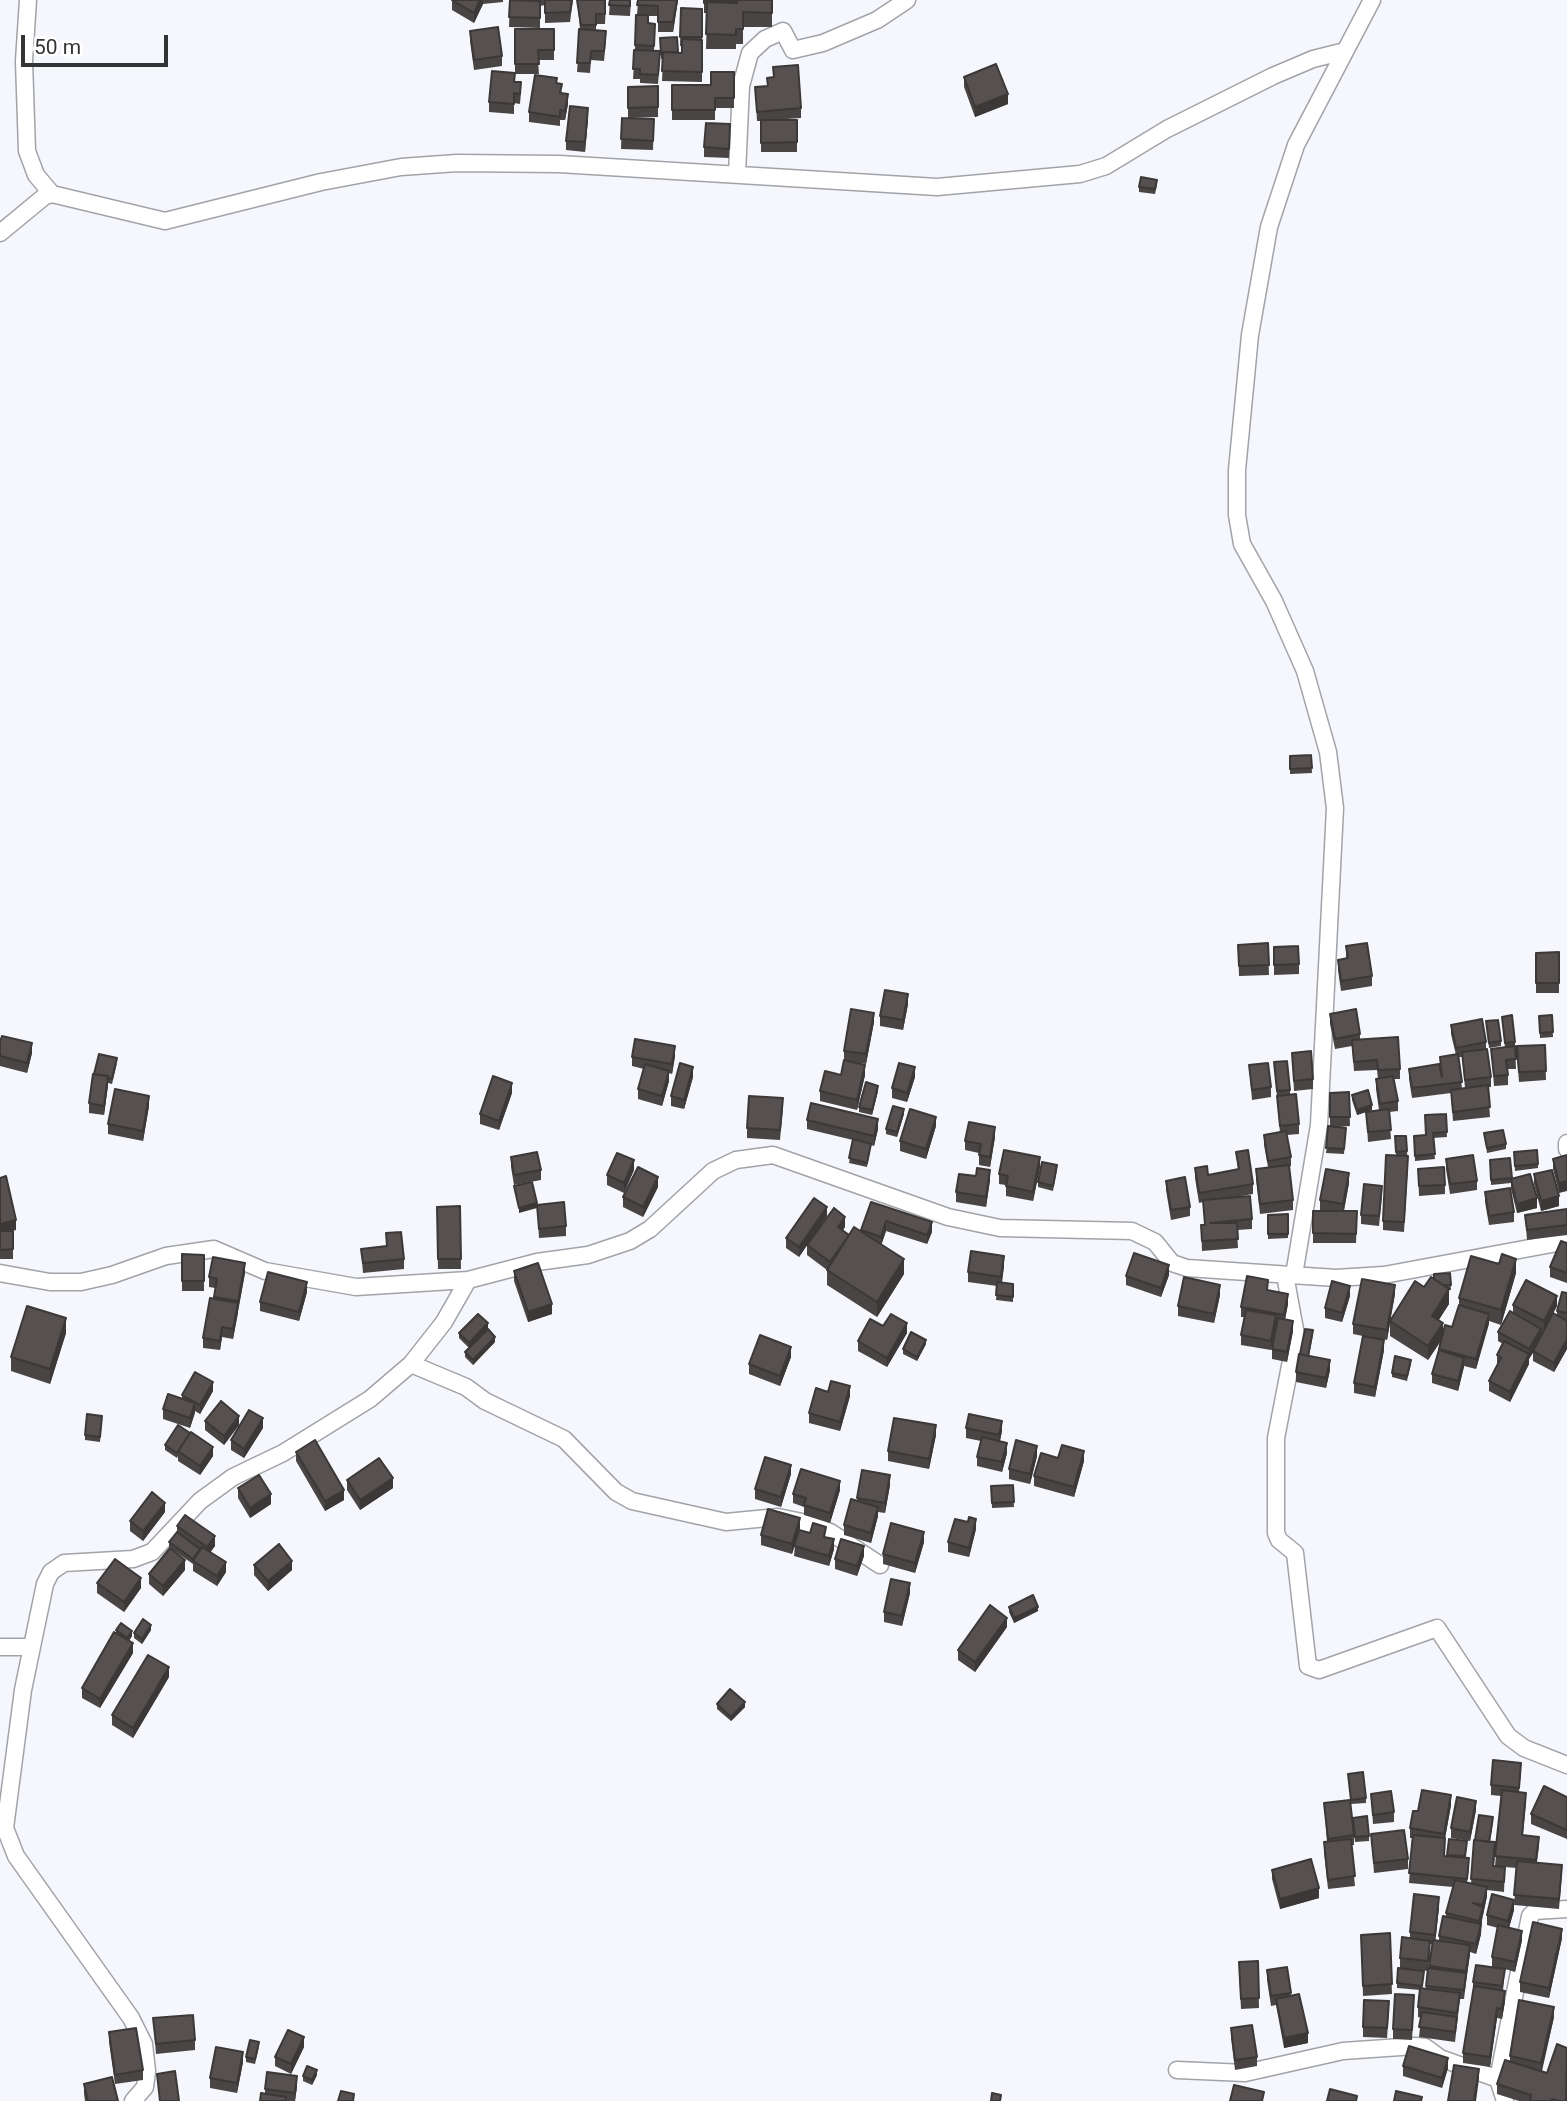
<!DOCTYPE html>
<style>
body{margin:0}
#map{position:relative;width:1567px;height:2101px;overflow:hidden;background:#f5f7fc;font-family:Roboto,sans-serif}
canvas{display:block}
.scale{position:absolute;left:21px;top:35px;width:147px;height:32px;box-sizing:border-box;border:4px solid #333436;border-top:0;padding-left:9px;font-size:21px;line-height:24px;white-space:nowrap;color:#333436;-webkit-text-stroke:5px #fff;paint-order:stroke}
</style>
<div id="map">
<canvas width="1567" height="2101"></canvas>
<div class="scale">50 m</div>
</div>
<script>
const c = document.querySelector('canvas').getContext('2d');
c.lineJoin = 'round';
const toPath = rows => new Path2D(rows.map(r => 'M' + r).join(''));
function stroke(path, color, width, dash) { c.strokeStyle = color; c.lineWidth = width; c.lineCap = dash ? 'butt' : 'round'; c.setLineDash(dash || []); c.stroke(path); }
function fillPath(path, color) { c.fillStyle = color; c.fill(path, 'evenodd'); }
const street = toPath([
 [28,0,24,61,27,151,36,175,52,194],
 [737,174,741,86,750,53,765,39,783,31,793,50,823,43,877,20,907,0],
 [0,233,45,196,52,194,165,221,321,182,401,167,457,163,559,164,937,187,1080,174,1106,166,1167,129,1273,76,1313,59,1345,51],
 [1567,1143,1567,1149],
 [0,1273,50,1282,81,1282,112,1275,166,1256,214,1249,265,1271,356,1287,468,1280,537,1262,588,1255,630,1241,650,1229,713,1171,736,1160,773,1155,948,1217,1000,1228,1132,1231,1155,1242,1172,1263,1187,1268,1336,1278,1384,1275,1567,1241],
 [1285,1275,1296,1335,1276,1438,1276,1533,1279,1540,1295,1553,1308,1666,1319,1670,1437,1628,1508,1736,1524,1748,1567,1765],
 [1294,1275,1319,1125,1335,808,1328,752,1305,671,1274,601,1242,544,1237,515,1237,470,1250,335,1269,227,1296,145,1372,0],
 [411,1364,466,1387,485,1401,564,1439,616,1492,632,1501,726,1522,778,1517,802,1522,830,1532,880,1565],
 [0,1647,31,1647],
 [1177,2070,1245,2073,1343,2051,1415,2046,1425,2047,1440,2058,1498,2079],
 [133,2101,145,2087,147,2071,144,2044,131,2018,16,1856,5,1828,23,1690,45,1584,51,1572,64,1563,133,1559,152,1552,200,1501,233,1477,283,1453,370,1399,411,1364,444,1322,468,1280],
 [1505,2101,1498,2079,1530,1916,1535,1911,1567,1909]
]);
stroke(street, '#a2a3a8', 19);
stroke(street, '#fff', 16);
fillPath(toPath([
 [452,0,503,0,503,2,483,4,474,23,452,10],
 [510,0,573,0,570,22,545,23,545,5,540,6,540,28,509,27],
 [577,0,606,0,605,24,596,24,596,31,606,41,604,61,591,60,590,73,577,72,580,29],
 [610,0,631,0,630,16,609,15],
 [638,0,678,0,673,32,658,32,658,16,648,16,648,23,655,24,654,51,660,61,658,84,640,83,640,79,633,79],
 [704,0,736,2,772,0,772,27,743,27,743,44,736,44,736,49,706,49,707,13,704,13],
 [681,8,702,9,702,82,662,81,663,59,661,59,660,38,678,52,682,53,682,46,680,46],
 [515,29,554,29,554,60,538,60,539,74,515,74,515,82,521,92,520,104,514,103,514,114,489,112,489,102,515,73],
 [470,31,502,56,502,66,474,70,470,41],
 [773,67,801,108,801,118,772,120,797,120,797,152,761,152,761,121,757,121,755,87,767,86,773,77],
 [734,72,734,108,715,108,715,120,672,120,672,85,711,85],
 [964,77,1008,104,975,117,964,87],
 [557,83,568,104,565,120,560,120,560,126,529,122,529,112],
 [658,86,658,117,628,118,628,87],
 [588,118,585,152,566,150,566,141],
 [622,118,654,119,653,150,621,149],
 [730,124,729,158,704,157,704,147],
 [1157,185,1155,194,1139,192,1139,187],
 [1311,755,1312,773,1290,774,1290,756],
 [1268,943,1269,975,1239,976,1238,945],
 [1346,946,1372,976,1372,986,1341,991,1338,970,1338,960,1346,958],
 [1274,947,1299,964,1299,974,1274,975],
 [1559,952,1559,993,1536,993,1536,953],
 [908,1004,903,1030,880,1026,880,1016],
 [1330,1014,1360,1034,1360,1039,1400,1069,1400,1079,1394,1079,1398,1101,1398,1111,1389,1112,1391,1139,1368,1142,1366,1112,1357,1115,1352,1100,1352,1095,1372,1110,1369,1111,1379,1110,1376,1089,1376,1079,1378,1079,1377,1070,1354,1071,1352,1046,1335,1049,1330,1024],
 [1552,1015,1553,1037,1540,1038,1539,1016],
 [1502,1017,1515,1042,1516,1069,1508,1069,1508,1085,1494,1086,1491,1049,1505,1048],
 [1486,1021,1501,1041,1501,1046,1489,1048],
 [874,1022,866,1064,846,1061,865,1075,857,1110,820,1101,820,1091,841,1075,844,1060,844,1051],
 [1451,1025,1486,1042,1486,1049,1491,1077,1491,1087,1488,1087,1490,1117,1453,1121,1451,1093,1412,1098,1409,1079,1409,1069,1440,1069,1440,1057,1456,1055,1451,1034],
 [1459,1057,1462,1057,1465,1088,1462,1089],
 [0,1042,32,1053,27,1073,0,1066],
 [1545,1045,1546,1080,1519,1082,1517,1056],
 [1292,1053,1313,1079,1313,1089,1294,1091],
 [675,1056,672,1074,669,1073,669,1081,662,1106,638,1099,638,1089,644,1069,632,1066,632,1057],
 [1274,1062,1290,1090,1290,1094,1299,1124,1299,1134,1287,1135,1291,1157,1291,1166,1289,1167,1293,1200,1293,1210,1260,1214,1256,1179,1256,1169,1268,1167,1264,1145,1264,1135,1280,1133],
 [117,1063,112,1084,108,1083,104,1115,89,1113,89,1103],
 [1249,1065,1271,1087,1271,1097,1252,1100],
 [693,1077,684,1109,671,1106,671,1096],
 [915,1077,907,1102,892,1098,892,1088],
 [878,1091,872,1115,859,1112,859,1107],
 [1349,1092,1350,1126,1338,1127,1346,1128,1344,1154,1326,1153,1330,1126,1330,1093],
 [512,1093,499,1130,480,1124,480,1114],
 [149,1106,143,1141,108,1134,108,1124],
 [783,1108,780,1140,747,1138,747,1128],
 [904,1114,897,1137,886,1134,886,1129],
 [1446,1114,1447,1137,1433,1138,1435,1159,1415,1161,1414,1136,1426,1135],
 [807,1120,878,1129,874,1146,871,1145,867,1167,849,1163,853,1140,807,1129],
 [936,1126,926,1159,900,1151,900,1141],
 [1484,1133,1506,1144,1506,1149,1487,1153],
 [1395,1136,1406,1136,1408,1166,1404,1232,1383,1230,1383,1221,1396,1155],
 [995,1137,990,1167,979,1165,979,1153,965,1150,965,1141],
 [1236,1152,1253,1184,1253,1194,1225,1199,1252,1219,1252,1229,1237,1230,1238,1248,1202,1251,1201,1225,1205,1225,1203,1202,1199,1203,1195,1178,1195,1168,1208,1175,1238,1170],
 [1567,1155,1559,1193,1553,1169,1553,1159],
 [511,1157,541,1170,541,1180,514,1185,511,1167],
 [1514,1157,1538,1164,1538,1168,1515,1171],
 [1446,1159,1477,1181,1477,1190,1450,1194,1446,1169],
 [1490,1160,1512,1179,1537,1208,1517,1213,1511,1189,1511,1183,1491,1185],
 [1040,1167,1033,1201,1006,1196,1006,1185,999,1184,999,1174],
 [1418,1169,1445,1185,1445,1194,1419,1196],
 [634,1170,624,1193,607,1185,607,1175],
 [1057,1170,1053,1191,1038,1187,1038,1182],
 [1534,1174,1559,1206,1541,1211,1534,1184],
 [0,1178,16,1230,10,1231,13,1231,13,1259,0,1259],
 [990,1180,986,1207,956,1202,956,1192],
 [1166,1181,1190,1207,1190,1216,1171,1220,1166,1190],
 [1349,1183,1344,1211,1357,1211,1356,1243,1313,1243,1313,1211,1324,1211,1320,1210,1320,1200],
 [658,1187,643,1217,623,1207,623,1197],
 [1485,1192,1514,1212,1514,1222,1489,1225,1485,1202],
 [1382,1196,1379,1226,1361,1224,1361,1215],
 [871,1202,932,1232,927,1244,886,1231,881,1245,904,1274,877,1317,827,1285,827,1270,807,1255,807,1245,845,1227,843,1230,849,1235,861,1232],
 [537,1205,566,1226,566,1236,539,1238],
 [460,1206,461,1269,438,1269,437,1207],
 [1567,1209,1567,1235,1527,1240,1525,1215],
 [1288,1214,1288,1238,1268,1239,1268,1215],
 [827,1216,799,1257,786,1248,786,1238],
 [386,1233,404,1259,404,1269,363,1273,361,1249,386,1246],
 [1567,1243,1567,1283,1550,1277,1550,1267],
 [182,1254,204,1255,204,1291,182,1291],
 [1004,1266,1002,1283,1013,1284,1013,1302,996,1300,997,1286,968,1282,968,1272],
 [514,1271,552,1314,528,1322,514,1281],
 [245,1273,233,1339,222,1337,220,1350,203,1348,203,1338,214,1299,215,1288,209,1287,209,1277],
 [1450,1273,1451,1290,1449,1290,1449,1304,1438,1320,1443,1336,1452,1327,1459,1305,1459,1298,1516,1273,1501,1325,1489,1321,1476,1369,1464,1366,1458,1391,1432,1383,1432,1374,1441,1340,1428,1360,1390,1336,1390,1323,1387,1340,1382,1339,1384,1350,1375,1397,1354,1393,1354,1383,1363,1336,1353,1334,1353,1324,1395,1294,1390,1320,1434,1279],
 [1169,1275,1161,1297,1126,1285,1126,1276],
 [1268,1291,1288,1304,1285,1319,1293,1331,1287,1362,1272,1359,1272,1349,1277,1324,1276,1324,1271,1350,1241,1345,1241,1335,1244,1317,1241,1317,1241,1307],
 [307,1292,299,1321,260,1311,260,1302],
 [1567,1293,1567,1349,1554,1372,1533,1361,1533,1353,1529,1359,1529,1364,1510,1402,1489,1391,1489,1381,1497,1366,1497,1355,1503,1344,1498,1341,1498,1332,1513,1313,1513,1305,1557,1306,1553,1313,1557,1316,1557,1311],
 [1220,1295,1214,1323,1178,1316,1178,1306],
 [1350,1296,1342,1322,1325,1318,1325,1308],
 [883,1326,907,1333,887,1367,858,1351,858,1341],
 [488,1328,469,1348,459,1338,459,1333],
 [66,1333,50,1384,11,1371,11,1357],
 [1313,1335,1309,1356,1330,1370,1326,1388,1296,1382,1296,1372],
 [495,1342,473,1365,465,1357,465,1352],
 [926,1344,917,1361,903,1354,903,1349],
 [791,1357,780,1386,749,1374,749,1364],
 [1411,1364,1407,1381,1392,1377,1392,1373],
 [213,1391,200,1414,195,1411,190,1428,163,1419,163,1409,182,1399,182,1395],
 [828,1392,850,1396,840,1431,809,1423,809,1413],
 [102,1421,100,1442,85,1440,85,1435],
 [205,1421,239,1425,224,1445,205,1430],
 [263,1428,244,1458,231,1450,231,1440],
 [966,1428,1002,1431,1000,1441,1007,1453,1002,1472,977,1466,977,1457,981,1441,966,1438],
 [936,1435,929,1469,888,1461,888,1451],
 [165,1445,213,1456,200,1475,178,1461,178,1456,177,1458,165,1450],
 [296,1452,344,1500,325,1511,296,1461],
 [1037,1456,1030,1484,1009,1479,1009,1469],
 [1058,1458,1084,1461,1074,1497,1034,1486,1034,1476],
 [791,1474,781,1507,755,1499,755,1489],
 [347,1480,393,1488,360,1510,347,1490],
 [890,1485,885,1513,878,1512,878,1516,871,1543,844,1535,844,1525,857,1501,857,1498],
 [1013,1485,1014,1507,992,1508,991,1486],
 [238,1488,271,1504,250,1518,238,1498],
 [840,1490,830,1523,804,1515,804,1507,793,1503,793,1494],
 [165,1512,143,1541,130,1531,130,1521],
 [177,1526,215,1546,210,1552,226,1572,217,1586,193,1571,193,1564,169,1547,169,1542,177,1532],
 [800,1528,799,1530,826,1537,834,1549,829,1566,794,1556,795,1545,792,1554,761,1545,761,1535],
 [976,1529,969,1557,948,1552,948,1542],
 [924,1542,915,1573,883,1564,883,1554],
 [864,1556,857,1576,835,1569,835,1559],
 [254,1565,292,1570,268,1591,254,1575],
 [185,1570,163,1596,149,1584,149,1574],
 [97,1583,141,1588,124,1612,97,1593],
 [910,1593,902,1626,884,1622,884,1612],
 [1009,1607,1038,1611,1014,1623,1009,1612],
 [1007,1627,975,1672,958,1660,958,1650],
 [116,1630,132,1636,129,1641,133,1653,100,1708,82,1698,82,1688,116,1633],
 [151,1630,142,1644,134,1638,134,1633],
 [169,1677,133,1738,112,1725,112,1715],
 [717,1704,745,1707,731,1721,717,1709],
 [1521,1773,1519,1792,1526,1802,1523,1835,1539,1846,1537,1862,1562,1874,1559,1909,1514,1905,1517,1868,1505,1867,1504,1892,1487,1890,1487,1896,1481,1925,1481,1934,1476,1954,1470,1952,1464,1999,1460,1999,1455,2042,1419,2037,1421,2018,1418,2017,1418,2007,1420,1990,1397,1988,1397,1983,1424,1975,1422,1988,1426,1988,1432,1944,1430,1944,1428,1971,1400,1968,1400,1958,1410,1938,1410,1932,1439,1907,1435,1940,1439,1941,1439,1936,1446,1917,1446,1913,1453,1887,1409,1883,1412,1838,1410,1838,1410,1828,1418,1811,1451,1805,1445,1838,1445,1856,1447,1856,1449,1839,1467,1846,1465,1858,1469,1868,1467,1883,1471,1884,1474,1840,1493,1822,1490,1842,1495,1852,1494,1866,1495,1866,1501,1796,1491,1795,1491,1785],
 [1348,1774,1366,1798,1366,1803,1351,1804],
 [1371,1794,1394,1812,1394,1822,1373,1824],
 [1567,1797,1567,1839,1531,1824,1531,1814],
 [1324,1803,1354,1835,1354,1845,1351,1845,1355,1886,1328,1889,1324,1852,1324,1842,1327,1842],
 [1476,1810,1470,1841,1451,1838,1451,1828],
 [1353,1823,1369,1836,1369,1841,1355,1842],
 [1371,1834,1408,1859,1408,1869,1374,1873],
 [1272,1870,1319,1898,1280,1909,1272,1879],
 [1514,1910,1509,1928,1522,1940,1515,1972,1505,1969,1503,1991,1505,2001,1502,2019,1497,2018,1490,2067,1463,2063,1463,2053,1473,1991,1473,1982,1492,1967,1492,1957,1498,1928,1487,1925,1487,1915],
 [1390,1933,1392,1994,1363,1996,1361,1935],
 [1562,1938,1549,1998,1520,1992,1520,1982],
 [1258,1961,1259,2008,1241,2009,1239,1972],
 [1287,1967,1291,1996,1308,2043,1284,2048,1276,2005,1271,2006,1267,1980,1267,1970],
 [1414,2004,1412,2040,1393,2039,1393,2029],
 [1389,2011,1387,2038,1363,2037,1363,2027],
 [1554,2017,1542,2071,1567,2101,1519,2101,1497,2094,1497,2084,1510,2061,1510,2056],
 [153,2018,195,2040,195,2050,156,2054],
 [1231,2028,1257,2057,1257,2066,1235,2070,1231,2038],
 [109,2032,143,2070,143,2080,115,2084,109,2042],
 [259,2047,255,2064,246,2062,246,2057],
 [304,2047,291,2074,275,2066,275,2057],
 [243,2062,237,2093,210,2088,210,2078],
 [1403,2066,1448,2068,1442,2088,1403,2076],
 [317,2075,312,2085,303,2081,303,2076],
 [84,2084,118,2101,85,2101,84,2094],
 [297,2086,295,2101,260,2101,265,2093,265,2089]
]), '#4a4545');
fillPath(toPath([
 [480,0,483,0,483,4,474,23,474,13],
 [677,0,678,0,673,32,673,22],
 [568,94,568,104,565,120,565,111],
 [1008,94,1008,104,975,117,975,107],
 [588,108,588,118,585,152,585,142],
 [908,994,908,1004,903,1030,903,1020],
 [874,1013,874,1022,866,1064,866,1054],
 [32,1043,32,1053,27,1073,27,1063],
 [675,1046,675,1056,672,1074,672,1064],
 [865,1065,865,1075,857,1110,857,1100],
 [693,1067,693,1077,684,1109,684,1100],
 [915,1067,915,1077,907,1102,907,1093],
 [669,1071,669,1081,662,1106,662,1096],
 [108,1076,108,1086,104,1115,104,1106],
 [512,1083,512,1093,499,1130,499,1121],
 [878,1086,878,1091,872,1115,872,1110],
 [149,1096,149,1106,143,1141,143,1131],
 [1372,1105,1372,1110,1357,1115,1357,1110],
 [904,1109,904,1114,897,1137,897,1132],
 [936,1117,936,1126,926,1159,926,1149],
 [878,1119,878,1129,874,1146,874,1136],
 [995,1127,995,1137,990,1167,990,1157],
 [1040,1157,1040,1167,1033,1201,1033,1192],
 [634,1160,634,1170,624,1193,624,1183],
 [990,1170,990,1180,986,1207,986,1197],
 [1349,1173,1349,1183,1343,1214,1343,1204],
 [658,1177,658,1187,643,1217,643,1207],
 [1567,1181,1567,1191,1559,1193,1559,1183],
 [1559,1196,1559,1206,1541,1211,1541,1201],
 [1537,1198,1537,1208,1517,1213,1517,1204],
 [537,1203,537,1208,519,1213,519,1208],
 [827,1207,827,1216,799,1257,799,1247],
 [845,1217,845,1227,838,1237,838,1227],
 [16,1220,16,1230,0,1233,0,1224],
 [886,1221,886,1231,881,1246,881,1237],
 [932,1222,932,1232,927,1244,927,1235],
 [1004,1256,1004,1266,1001,1286,1001,1277],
 [904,1259,904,1274,877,1317,877,1302],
 [1516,1259,1516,1273,1501,1325,1501,1310],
 [245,1263,245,1273,238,1311,238,1301],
 [1169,1265,1169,1275,1161,1297,1161,1288],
 [307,1282,307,1292,299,1321,299,1312],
 [1220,1285,1220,1295,1214,1323,1214,1314],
 [1395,1285,1395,1294,1387,1340,1387,1330],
 [1350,1286,1350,1296,1342,1322,1342,1313],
 [1449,1289,1449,1304,1432,1331,1432,1316],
 [1288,1294,1288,1304,1284,1325,1284,1315],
 [1557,1296,1557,1306,1544,1331,1544,1321],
 [238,1303,238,1313,233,1339,233,1329],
 [552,1304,552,1314,528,1322,528,1312],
 [1489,1314,1489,1324,1476,1369,1476,1359],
 [1276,1315,1276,1325,1271,1350,1271,1341],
 [66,1318,66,1333,50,1384,50,1369],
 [1293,1321,1293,1331,1287,1362,1287,1352],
 [488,1323,488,1328,469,1348,469,1343],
 [907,1323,907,1333,887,1367,887,1358],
 [1443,1323,1443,1338,1428,1360,1428,1346],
 [222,1327,222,1337,220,1350,220,1341],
 [1541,1329,1541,1339,1529,1359,1529,1364,1510,1402,1510,1392,1529,1354,1529,1349],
 [495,1337,495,1342,473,1365,473,1360],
 [1567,1339,1567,1349,1554,1372,1554,1363],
 [926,1340,926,1344,917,1361,917,1357],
 [1384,1340,1384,1350,1375,1397,1375,1387],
 [791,1347,791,1357,780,1386,780,1376],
 [1464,1358,1464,1367,1458,1391,1458,1381],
 [1330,1360,1330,1370,1326,1388,1326,1378],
 [213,1382,213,1391,200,1414,200,1405],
 [850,1386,850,1396,840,1431,840,1422],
 [195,1403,195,1413,190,1428,190,1418],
 [239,1416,239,1425,224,1445,224,1436],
 [263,1418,263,1428,244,1458,244,1449],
 [1002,1421,1002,1431,999,1445,999,1435],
 [936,1425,936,1435,929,1469,929,1459],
 [1007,1443,1007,1453,1002,1472,1002,1462],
 [1037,1446,1037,1456,1030,1484,1030,1474],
 [213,1447,213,1456,200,1475,200,1466],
 [1084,1451,1084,1461,1074,1497,1074,1487],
 [791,1465,791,1474,781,1507,781,1497],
 [890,1475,890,1485,885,1513,885,1503],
 [393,1478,393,1488,360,1510,360,1500],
 [840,1481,840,1490,830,1523,830,1513],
 [344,1490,344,1500,325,1511,325,1501],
 [271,1494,271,1504,250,1518,250,1508],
 [165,1503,165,1512,143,1541,143,1531],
 [878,1507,878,1516,871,1543,871,1533],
 [800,1518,800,1528,792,1554,792,1544],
 [976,1519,976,1529,969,1557,969,1548],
 [924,1532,924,1542,915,1573,915,1563],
 [215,1536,215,1546,207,1557,207,1547],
 [834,1539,834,1549,829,1566,829,1556],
 [864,1546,864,1556,857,1576,857,1566],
 [185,1560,185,1570,163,1596,163,1586],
 [292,1561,292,1570,268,1591,268,1581],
 [226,1562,226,1572,217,1586,217,1576],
 [141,1578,141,1588,124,1612,124,1602],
 [910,1583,910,1593,902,1626,902,1616],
 [1038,1607,1038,1611,1014,1623,1014,1618],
 [1007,1618,1007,1627,975,1672,975,1662],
 [151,1625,151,1630,142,1644,142,1639],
 [132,1631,132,1636,127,1643,127,1638],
 [133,1643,133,1653,100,1708,100,1699],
 [169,1667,169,1677,133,1738,133,1728],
 [745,1702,745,1707,731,1721,731,1717],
 [1451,1795,1451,1805,1444,1844,1444,1834],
 [1476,1801,1476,1810,1470,1841,1470,1832],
 [1487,1887,1487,1896,1483,1915,1483,1905],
 [1319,1888,1319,1898,1280,1909,1280,1899],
 [1439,1897,1439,1907,1435,1945,1435,1935],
 [1514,1900,1514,1910,1508,1931,1508,1921],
 [1483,1907,1481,1934,1476,1954,1476,1944,1479,1929,1479,1921],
 [1562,1929,1562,1938,1549,1998,1549,1988],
 [1522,1931,1522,1940,1515,1972,1515,1962],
 [1470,1945,1470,1955,1466,1981,1466,1971],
 [1505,1991,1505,2001,1502,2019,1502,2009],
 [1554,2007,1554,2017,1541,2073,1541,2063],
 [1497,2008,1497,2018,1490,2067,1490,2057],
 [1308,2033,1308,2043,1284,2048,1284,2038],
 [304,2037,304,2047,291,2074,291,2064],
 [243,2052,243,2062,237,2093,237,2083],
 [1448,2058,1448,2068,1442,2088,1442,2078],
 [1479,2069,1479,2079,1476,2101,1474,2101],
 [317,2070,317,2075,312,2085,312,2080],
 [297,2076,297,2086,295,2101,295,2093]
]), '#3c3838');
const building = toPath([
 [452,0,480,0,474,13,452,0],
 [510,0,540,1,540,18,509,17,510,0],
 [545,0,572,0,570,12,545,13,545,0],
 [577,0,605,0,605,14,596,14,596,25,581,25,577,0],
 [610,0,630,0,630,6,609,5,610,0],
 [638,0,677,0,673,22,658,22,658,6,637,5,638,0],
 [704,0,736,0,736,2,707,2,707,3,704,3,704,0],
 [737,0,772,0,772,13,743,12,743,29,736,29,736,35,706,34,707,2,737,3,737,0],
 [681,8,702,9,702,37,680,37,681,8],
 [636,15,648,15,648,23,655,24,654,46,635,45,636,15],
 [498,27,502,56,474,60,470,31,498,27],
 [515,29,554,29,554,50,538,50,539,64,515,64,515,29],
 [579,29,606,31,604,51,591,51,590,63,577,63,579,29],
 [677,37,678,52,663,52,663,54,661,54,660,38,677,37],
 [682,39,702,40,702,72,662,71,663,52,682,53,682,39],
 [634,50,660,51,658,75,640,74,640,69,633,69,634,50],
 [996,64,1008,94,975,107,964,77,996,64],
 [798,65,801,108,757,112,755,87,768,86,767,78,774,77,773,67,798,65],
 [492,71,515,73,514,82,521,82,520,94,514,93,514,104,489,102,492,71],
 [711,72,734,72,734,98,715,98,715,110,672,110,672,85,711,85,711,72],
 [535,75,557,78,556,83,562,84,560,93,568,94,565,111,560,110,560,117,529,112,535,75],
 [658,86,658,107,628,108,628,87,658,86],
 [570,106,588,108,585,142,566,141,570,106],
 [622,118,654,119,653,141,621,139,622,118],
 [761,120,797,120,797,142,761,143,761,120],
 [706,123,730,124,729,149,704,147,706,123],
 [1141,177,1157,180,1155,189,1139,187,1141,177],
 [1311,755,1312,768,1290,769,1290,756,1311,755],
 [1268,943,1269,965,1239,966,1238,945,1268,943],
 [1367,943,1372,976,1341,981,1338,960,1348,958,1346,946,1367,943],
 [1298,946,1299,964,1274,965,1274,947,1298,946],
 [1559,952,1559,983,1536,983,1536,953,1559,952],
 [885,990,908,994,903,1020,880,1016,885,990],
 [851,1009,874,1013,866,1054,844,1051,851,1009],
 [1356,1009,1360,1034,1335,1039,1330,1014,1356,1009],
 [1512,1015,1515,1042,1505,1043,1502,1017,1512,1015],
 [1552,1015,1553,1032,1540,1033,1539,1016,1552,1015],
 [1482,1019,1486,1042,1456,1048,1451,1025,1482,1019],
 [1498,1020,1501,1041,1489,1043,1486,1021,1498,1020],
 [2,1036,32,1043,27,1063,0,1056,0,1042,2,1036],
 [1398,1037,1400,1069,1378,1070,1377,1060,1354,1062,1352,1040,1398,1037],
 [635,1039,675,1046,672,1064,632,1057,635,1039],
 [1545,1045,1546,1071,1519,1072,1517,1046,1545,1045],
 [1515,1046,1516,1059,1506,1060,1508,1075,1494,1076,1491,1049,1515,1046],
 [1487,1049,1491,1077,1465,1080,1462,1052,1487,1049],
 [1311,1051,1313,1079,1294,1081,1292,1053,1311,1051],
 [99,1054,117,1058,112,1079,108,1078,108,1076,94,1074,99,1054],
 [1458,1054,1462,1082,1412,1088,1409,1069,1439,1064,1442,1077,1440,1057,1458,1054],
 [844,1060,865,1065,857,1100,820,1091,825,1071,841,1075,844,1060],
 [1287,1061,1290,1090,1277,1091,1274,1062,1287,1061],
 [680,1063,693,1067,684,1100,671,1096,680,1063],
 [899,1063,915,1067,907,1093,892,1088,899,1063],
 [1268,1063,1271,1087,1252,1090,1249,1065,1268,1063],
 [645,1064,669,1071,662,1096,638,1089,645,1064],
 [93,1074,108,1076,104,1106,89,1103,93,1074],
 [493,1076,512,1083,499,1121,480,1114,493,1076],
 [1393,1076,1398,1101,1380,1104,1376,1079,1393,1076],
 [866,1082,878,1086,872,1110,859,1107,866,1082],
 [1488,1085,1490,1107,1453,1112,1451,1090,1488,1085],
 [115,1089,149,1096,143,1131,108,1124,115,1089],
 [1368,1090,1372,1105,1357,1110,1352,1095,1368,1090],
 [1349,1092,1350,1117,1330,1117,1330,1093,1349,1092],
 [1296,1094,1299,1124,1280,1126,1277,1096,1296,1094],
 [749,1096,783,1098,780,1130,747,1128,749,1096],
 [811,1103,878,1119,874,1136,807,1120,811,1103],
 [893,1106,904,1109,897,1132,886,1129,893,1106],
 [910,1109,936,1117,926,1149,900,1141,910,1109],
 [1389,1109,1391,1130,1368,1132,1366,1112,1389,1109],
 [1446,1114,1447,1132,1433,1133,1435,1154,1415,1156,1414,1136,1426,1135,1425,1115,1446,1114],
 [969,1122,995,1127,990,1157,979,1155,981,1144,965,1141,969,1122],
 [1328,1126,1346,1128,1344,1149,1326,1148,1328,1126],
 [1503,1130,1506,1144,1487,1148,1484,1133,1503,1130],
 [1286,1131,1291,1157,1268,1161,1264,1135,1286,1131],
 [1395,1136,1406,1136,1407,1151,1396,1152,1395,1136],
 [853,1139,871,1144,867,1163,849,1158,853,1139],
 [1004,1150,1040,1157,1033,1192,1006,1186,1008,1176,999,1174,1004,1150],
 [1248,1150,1253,1184,1199,1193,1195,1168,1207,1166,1208,1175,1239,1169,1236,1152,1248,1150],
 [1537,1150,1538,1164,1515,1166,1514,1152,1537,1150],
 [537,1152,541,1170,514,1175,511,1157,537,1152],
 [617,1153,634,1160,624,1183,607,1175,617,1153],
 [1386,1155,1408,1156,1404,1222,1383,1221,1386,1155],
 [1473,1155,1477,1181,1450,1184,1446,1159,1473,1155],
 [1567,1155,1567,1181,1559,1183,1553,1159,1567,1155],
 [1510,1158,1512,1178,1491,1180,1490,1160,1510,1158],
 [1042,1162,1057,1165,1053,1186,1038,1182,1042,1162],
 [1289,1165,1293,1200,1260,1204,1256,1169,1289,1165],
 [638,1167,658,1177,643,1207,623,1197,638,1167],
 [1444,1167,1445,1185,1419,1186,1418,1169,1444,1167],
 [977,1168,990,1170,986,1197,956,1192,959,1174,976,1176,977,1168],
 [1326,1169,1349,1173,1343,1204,1320,1200,1326,1169],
 [1552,1170,1559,1196,1541,1201,1534,1174,1552,1170],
 [1530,1174,1537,1198,1517,1204,1511,1179,1530,1174],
 [6,1176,16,1220,0,1224,0,1178,6,1176],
 [1185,1177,1190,1207,1171,1210,1166,1181,1185,1177],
 [532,1182,537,1203,519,1208,514,1186,532,1182],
 [1364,1184,1382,1186,1379,1216,1361,1215,1364,1184],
 [1510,1188,1514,1212,1489,1216,1485,1192,1510,1188],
 [1250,1196,1252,1219,1210,1223,1237,1223,1238,1239,1202,1241,1201,1225,1205,1225,1203,1200,1250,1196],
 [814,1198,827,1207,799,1247,786,1238,814,1198],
 [564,1202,566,1226,539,1229,537,1205,564,1202],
 [871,1202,932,1222,927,1235,886,1221,881,1237,861,1230,871,1202],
 [460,1206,461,1259,438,1259,437,1207,460,1206],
 [834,1208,845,1217,838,1227,849,1235,830,1262,807,1245,834,1208],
 [1567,1209,1567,1225,1527,1230,1525,1215,1567,1209],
 [1313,1211,1357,1211,1356,1234,1313,1233,1313,1211],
 [1288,1214,1288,1234,1268,1234,1268,1215,1288,1214],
 [854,1227,904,1259,877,1302,827,1270,854,1227],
 [0,1231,13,1231,13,1249,0,1250,0,1231],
 [401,1232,404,1259,363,1263,361,1249,387,1246,386,1233,401,1232],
 [1561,1241,1567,1243,1567,1273,1550,1267,1561,1241],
 [971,1251,1004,1256,1001,1277,968,1272,971,1251],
 [1134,1253,1169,1265,1161,1288,1126,1276,1134,1253],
 [182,1254,204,1255,204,1281,182,1281,182,1254],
 [1502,1254,1516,1259,1501,1310,1459,1298,1471,1256,1499,1264,1502,1254],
 [213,1257,245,1263,238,1301,214,1297,217,1279,209,1277,213,1257],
 [538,1263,552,1304,528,1312,514,1271,538,1263],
 [268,1272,307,1282,299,1312,260,1302,268,1272],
 [1450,1273,1451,1285,1443,1285,1434,1279,1434,1274,1450,1273],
 [1247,1276,1268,1280,1267,1290,1288,1294,1284,1315,1241,1307,1247,1276],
 [1184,1277,1220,1285,1214,1314,1178,1306,1184,1277],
 [1431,1277,1449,1289,1432,1316,1443,1323,1428,1346,1390,1321,1415,1281,1424,1287,1431,1277],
 [1362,1279,1395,1285,1387,1330,1353,1324,1362,1279],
 [1526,1280,1557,1296,1544,1321,1513,1305,1526,1280],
 [1332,1281,1350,1286,1342,1313,1325,1308,1332,1281],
 [997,1282,1013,1284,1013,1297,996,1295,997,1282],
 [1562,1292,1567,1293,1567,1313,1557,1311,1562,1292],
 [210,1298,238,1303,233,1329,222,1327,220,1341,203,1338,210,1298],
 [1459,1305,1489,1314,1476,1359,1439,1349,1445,1325,1452,1327,1459,1305],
 [27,1306,66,1318,50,1369,11,1357,27,1306],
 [1246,1310,1276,1315,1271,1341,1241,1335,1246,1310],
 [1510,1311,1541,1329,1529,1349,1498,1332,1510,1311],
 [1553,1313,1567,1321,1567,1339,1554,1363,1533,1351,1553,1313],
 [478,1314,488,1323,469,1343,459,1333,478,1314],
 [891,1314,907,1323,887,1358,858,1341,870,1319,883,1326,891,1314],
 [1278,1318,1293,1321,1287,1352,1272,1349,1278,1318],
 [488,1329,495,1337,473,1360,465,1352,488,1329],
 [1305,1329,1313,1330,1308,1356,1300,1354,1305,1329],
 [911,1332,926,1340,917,1357,903,1349,911,1332],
 [760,1335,791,1347,780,1376,749,1364,760,1335],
 [1363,1336,1384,1340,1375,1387,1354,1383,1363,1336],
 [1504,1341,1529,1354,1510,1392,1489,1381,1501,1358,1497,1355,1504,1341],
 [1439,1350,1464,1358,1458,1381,1432,1374,1439,1350],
 [1299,1354,1330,1360,1326,1378,1296,1372,1299,1354],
 [1395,1356,1411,1360,1407,1376,1392,1373,1395,1356],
 [195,1372,213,1382,200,1405,182,1395,195,1372],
 [831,1381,850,1386,840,1422,809,1413,816,1388,828,1392,831,1381],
 [168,1394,195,1403,190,1418,163,1409,168,1394],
 [221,1401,239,1416,224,1436,205,1421,221,1401],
 [249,1410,263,1418,244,1449,231,1440,249,1410],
 [87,1414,102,1416,100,1437,85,1435,87,1414],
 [969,1414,1002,1421,999,1435,966,1428,969,1414],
 [894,1418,936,1425,929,1459,888,1451,894,1418],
 [178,1425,190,1433,177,1453,165,1445,178,1425],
 [191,1432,213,1447,200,1466,178,1451,191,1432],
 [982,1437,1007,1443,1002,1462,977,1457,982,1437],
 [315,1440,344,1490,325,1501,296,1452,315,1440],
 [1016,1440,1037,1446,1030,1474,1009,1469,1016,1440],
 [1062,1445,1084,1451,1074,1487,1034,1476,1041,1453,1058,1458,1062,1445],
 [765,1457,791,1465,781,1497,755,1489,765,1457],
 [379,1458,393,1478,360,1500,347,1480,379,1458],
 [801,1469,840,1481,830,1513,804,1505,806,1498,793,1494,801,1469],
 [862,1470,890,1475,885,1503,857,1498,862,1470],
 [259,1475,271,1494,250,1508,238,1488,259,1475],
 [1013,1485,1014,1502,992,1503,991,1486,1013,1485],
 [152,1492,165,1503,143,1531,130,1521,152,1492],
 [851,1499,878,1507,871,1533,844,1525,851,1499],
 [768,1509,800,1518,792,1544,761,1535,768,1509],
 [185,1515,215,1536,207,1547,177,1526,185,1515],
 [969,1517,976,1519,969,1548,948,1542,955,1519,968,1522,969,1517],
 [813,1523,826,1527,824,1537,834,1539,829,1556,794,1546,799,1530,810,1533,813,1523],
 [891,1523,924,1532,915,1563,883,1554,891,1523],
 [177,1532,200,1549,193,1559,169,1542,177,1532],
 [841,1539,864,1546,857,1566,835,1559,841,1539],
 [279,1544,292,1561,268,1581,254,1565,279,1544],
 [202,1547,226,1562,217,1576,193,1561,202,1547],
 [170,1548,185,1560,163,1586,149,1574,170,1548],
 [115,1559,141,1578,124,1602,97,1583,115,1559],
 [891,1579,910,1583,902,1616,884,1612,891,1579],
 [1033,1595,1038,1607,1014,1618,1009,1607,1033,1595],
 [990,1605,1007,1618,975,1662,958,1650,990,1605],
 [143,1619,151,1625,142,1639,134,1633,143,1619],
 [121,1623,132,1631,127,1638,116,1630,121,1623],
 [114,1632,133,1643,100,1699,82,1688,114,1632],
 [148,1655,169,1667,133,1728,112,1715,148,1655],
 [730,1689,745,1702,731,1717,717,1704,730,1689],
 [1493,1760,1521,1763,1519,1788,1491,1785,1493,1760],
 [1363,1772,1366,1798,1351,1800,1348,1774,1363,1772],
 [1544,1786,1567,1797,1567,1830,1531,1814,1544,1786],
 [1422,1790,1451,1795,1444,1834,1410,1828,1413,1811,1418,1811,1422,1790],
 [1502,1790,1526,1793,1522,1835,1539,1837,1536,1860,1495,1856,1502,1790],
 [1391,1791,1394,1812,1373,1815,1371,1794,1391,1791],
 [1457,1797,1476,1801,1470,1832,1451,1828,1457,1797],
 [1350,1800,1354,1835,1328,1839,1324,1803,1350,1800],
 [1479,1815,1493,1817,1489,1842,1475,1840,1479,1815],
 [1367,1816,1369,1836,1355,1837,1353,1818,1367,1816],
 [1404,1830,1408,1859,1374,1863,1371,1834,1404,1830],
 [1413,1835,1445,1838,1444,1856,1469,1858,1467,1879,1409,1873,1413,1835],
 [1351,1839,1355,1876,1328,1880,1324,1842,1351,1839],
 [1449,1839,1467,1841,1465,1856,1447,1855,1449,1839],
 [1474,1840,1495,1842,1493,1866,1505,1867,1504,1882,1471,1879,1474,1840],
 [1311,1859,1319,1888,1280,1899,1272,1870,1311,1859],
 [1517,1861,1562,1865,1559,1899,1514,1895,1517,1861],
 [1455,1880,1487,1887,1483,1905,1473,1903,1483,1907,1479,1921,1446,1913,1455,1880],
 [1414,1894,1439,1897,1435,1935,1410,1932,1414,1894],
 [1492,1894,1514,1900,1508,1921,1487,1915,1492,1894],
 [1443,1916,1481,1924,1476,1944,1439,1936,1443,1916],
 [1533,1922,1562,1929,1549,1988,1520,1982,1533,1922],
 [1498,1925,1522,1931,1515,1962,1492,1957,1498,1925],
 [1390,1933,1392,1984,1363,1986,1361,1935,1390,1933],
 [1402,1937,1430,1941,1428,1961,1400,1958,1402,1937],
 [1433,1940,1470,1945,1466,1971,1429,1966,1433,1940],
 [1258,1961,1259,1998,1241,1999,1239,1962,1258,1961],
 [1476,1965,1505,1969,1502,1986,1473,1982,1476,1965],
 [1287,1967,1291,1993,1271,1996,1267,1970,1287,1967],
 [1398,1968,1424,1971,1422,1986,1397,1983,1398,1968],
 [1428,1968,1466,1973,1464,1990,1426,1986,1428,1968],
 [1474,1986,1505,1991,1502,2009,1497,2008,1490,2057,1463,2053,1474,1986],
 [1420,1988,1460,1993,1457,2013,1418,2007,1420,1988],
 [1299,1994,1308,2033,1284,2038,1276,1999,1299,1994],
 [1395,1994,1414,1995,1412,2030,1393,2029,1395,1994],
 [1364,2000,1389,2001,1387,2028,1363,2027,1364,2000],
 [1519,2000,1554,2007,1541,2063,1510,2056,1519,2000],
 [1422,2012,1457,2017,1455,2032,1419,2027,1422,2012],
 [193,2015,195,2040,156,2044,153,2018,193,2015],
 [1252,2025,1257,2057,1235,2060,1231,2028,1252,2025],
 [136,2028,143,2070,115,2075,109,2032,136,2028],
 [288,2030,304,2037,291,2064,275,2057,288,2030],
 [250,2040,259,2042,255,2059,246,2057,250,2040],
 [1557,2044,1567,2048,1566,2101,1559,2101,1552,2099,1551,2101,1530,2101,1531,2095,1497,2084,1505,2060,1547,2073,1557,2044],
 [1409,2046,1448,2058,1442,2078,1403,2066,1409,2046],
 [216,2047,243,2052,237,2083,210,2078,216,2047],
 [1454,2065,1479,2069,1474,2101,1448,2101,1454,2065],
 [307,2066,317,2070,312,2080,303,2076,307,2066],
 [175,2071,179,2101,160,2101,157,2074,175,2071],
 [267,2072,297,2076,295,2093,265,2089,267,2072],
 [112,2077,118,2101,88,2101,84,2084,112,2077],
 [1234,2085,1264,2092,1262,2101,1230,2101,1234,2085],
 [1330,2089,1357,2096,1356,2101,1327,2101,1330,2089],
 [341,2091,354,2094,353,2101,338,2101,341,2091],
 [1396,2091,1422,2097,1421,2101,1394,2101,1396,2091],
 [261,2093,286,2097,286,2101,260,2101,261,2093],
 [992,2093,1001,2095,1000,2101,991,2101,992,2093]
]);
fillPath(building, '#565050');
stroke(building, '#3c3838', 2);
</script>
